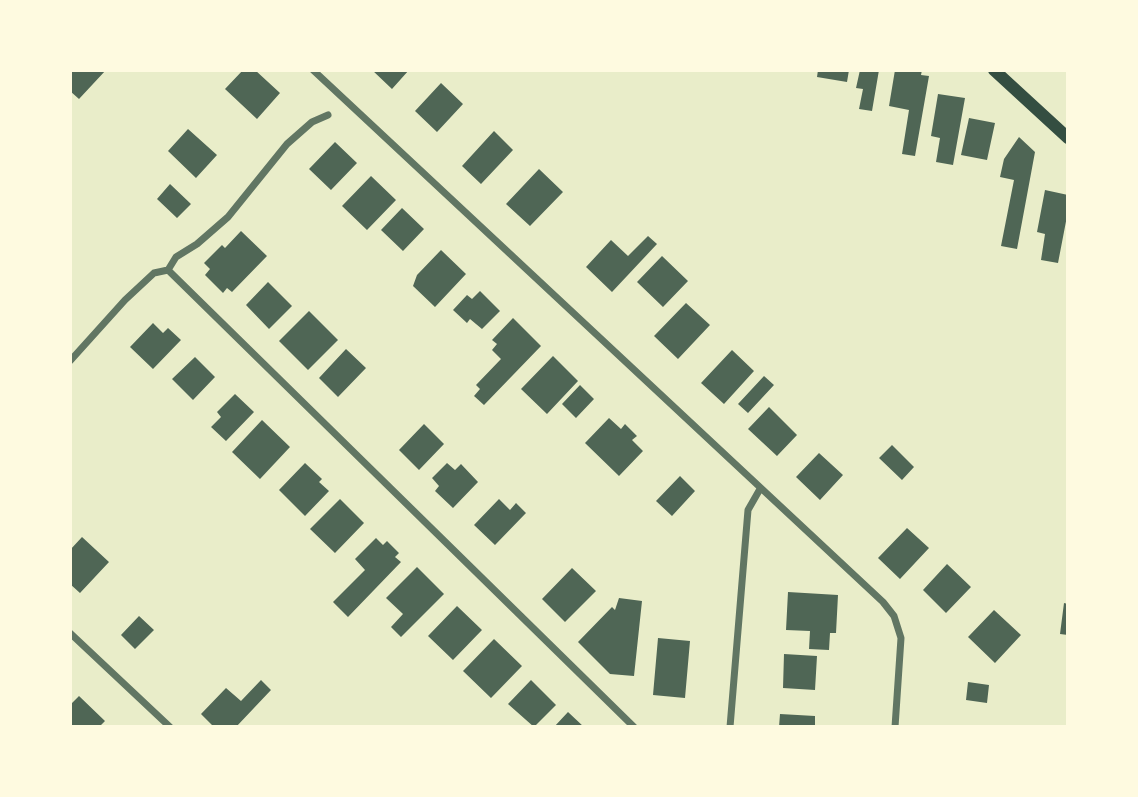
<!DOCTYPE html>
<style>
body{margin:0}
#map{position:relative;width:1138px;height:797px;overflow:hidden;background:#e9edc9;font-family:Barlow,sans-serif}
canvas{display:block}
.frame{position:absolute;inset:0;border:72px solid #fefae0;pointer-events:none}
</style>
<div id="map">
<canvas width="1138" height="797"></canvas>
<div class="frame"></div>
</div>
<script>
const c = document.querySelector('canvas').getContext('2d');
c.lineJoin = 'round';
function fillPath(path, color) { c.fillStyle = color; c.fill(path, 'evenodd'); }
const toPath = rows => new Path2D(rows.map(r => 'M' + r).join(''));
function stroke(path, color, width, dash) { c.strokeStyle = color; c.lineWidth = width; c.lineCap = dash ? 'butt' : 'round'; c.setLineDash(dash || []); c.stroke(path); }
fillPath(toPath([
 [70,70,106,70,79,99,70,91],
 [243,70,255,70,280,93,257,119,225,89],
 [372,70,409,70,392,89],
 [818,70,849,70,847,82,817,77],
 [860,70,879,70,872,111,859,109,863,89,856,88],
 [895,70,906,72,906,70,922,70,921,75,929,76,915,156,902,154,909,110,889,106],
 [441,83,463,104,437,132,415,111],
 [938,94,965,98,953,165,936,162,940,138,931,136],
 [969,118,995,123,987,160,961,155],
 [188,129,217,155,196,178,168,151],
 [494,131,513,150,481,184,462,166],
 [1019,137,1035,152,1017,249,1001,246,1014,180,1000,177,1004,159],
 [335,142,357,163,331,190,309,169],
 [539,169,563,192,530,226,506,204],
 [371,176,396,200,367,230,342,206],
 [170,184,191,204,177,218,157,199],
 [1045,190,1068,195,1068,211,1058,263,1041,260,1045,234,1037,232],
 [402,208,424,229,403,251,381,230],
 [241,231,267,256,232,292,227,288,223,293,205,275,210,269,204,263,222,245,225,248],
 [648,236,657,244,612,292,586,267,611,240,628,256],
 [441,250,466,274,435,307,413,286,417,275],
 [662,256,688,281,663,307,637,282],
 [268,282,292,306,269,329,246,305],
 [480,291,500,311,482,329,470,319,467,323,453,310,467,295,472,299],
 [686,303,710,325,678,359,654,336],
 [309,311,338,340,308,370,279,341],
 [513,318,541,346,484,405,474,396,480,389,476,385,501,359,492,350,497,344,492,340],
 [153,323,163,333,168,328,181,340,153,369,130,347],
 [346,349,366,368,338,397,319,378],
 [732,350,754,371,724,404,701,383],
 [553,356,578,381,547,414,521,389],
 [195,357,215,377,193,400,172,379],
 [764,376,774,385,748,413,738,404],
 [580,385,594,399,576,418,562,404],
 [235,394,254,412,226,441,211,427,221,417,217,412],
 [769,407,797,435,777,456,748,429],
 [609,418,621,429,625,424,637,436,632,440,643,451,619,476,585,443],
 [262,420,290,447,260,479,232,452],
 [424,424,444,444,419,470,399,450],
 [892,445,914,467,902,480,879,458],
 [819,453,843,475,820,500,796,477],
 [305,463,322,479,319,482,329,491,305,516,279,490],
 [447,463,455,470,461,464,478,482,453,508,435,491,439,486,432,478],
 [680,476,695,491,672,516,656,501],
 [340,499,364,523,335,553,310,529],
 [499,499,510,510,516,503,526,513,495,545,474,525],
 [907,528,929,548,900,579,878,558],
 [82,537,109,562,80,593,70,584,70,550],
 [376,538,383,545,387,541,399,553,395,557,401,562,348,617,333,602,365,570,355,559],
 [947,564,971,587,946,613,923,590],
 [417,567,444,594,401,637,391,627,403,614,386,598],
 [572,568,596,591,565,622,542,599],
 [788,592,838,595,836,633,830,633,829,650,809,649,810,631,786,630],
 [619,598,642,601,634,676,610,674,578,642,612,607,615,610],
 [1064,603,1068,604,1068,635,1060,634],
 [457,606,482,630,453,660,428,636],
 [994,610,1021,635,995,663,968,637],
 [139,616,154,630,135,649,121,635],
 [658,638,690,641,685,698,653,695],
 [494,639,522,666,491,698,463,671],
 [784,654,817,656,815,690,783,688],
 [261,680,271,690,236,727,214,727,201,714,226,688,241,701],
 [531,680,556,705,534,727,508,704],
 [968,682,989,685,987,703,966,700],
 [79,696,105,721,99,727,70,727,70,705],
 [568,712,584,727,554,727],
 [780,714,815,716,815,727,779,727]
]), '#4f6655');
stroke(toPath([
 [313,70,883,602,894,616,901,638,895,727],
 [168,270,634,727],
 [70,361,125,300,154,273,168,270,176,257,197,244,228,217,287,144,312,122,328,115],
 [70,633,170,727],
 [730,727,748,510,760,489]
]), '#617663', 7);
stroke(toPath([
 [994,70,1068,138]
]), '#344e41', 12);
</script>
